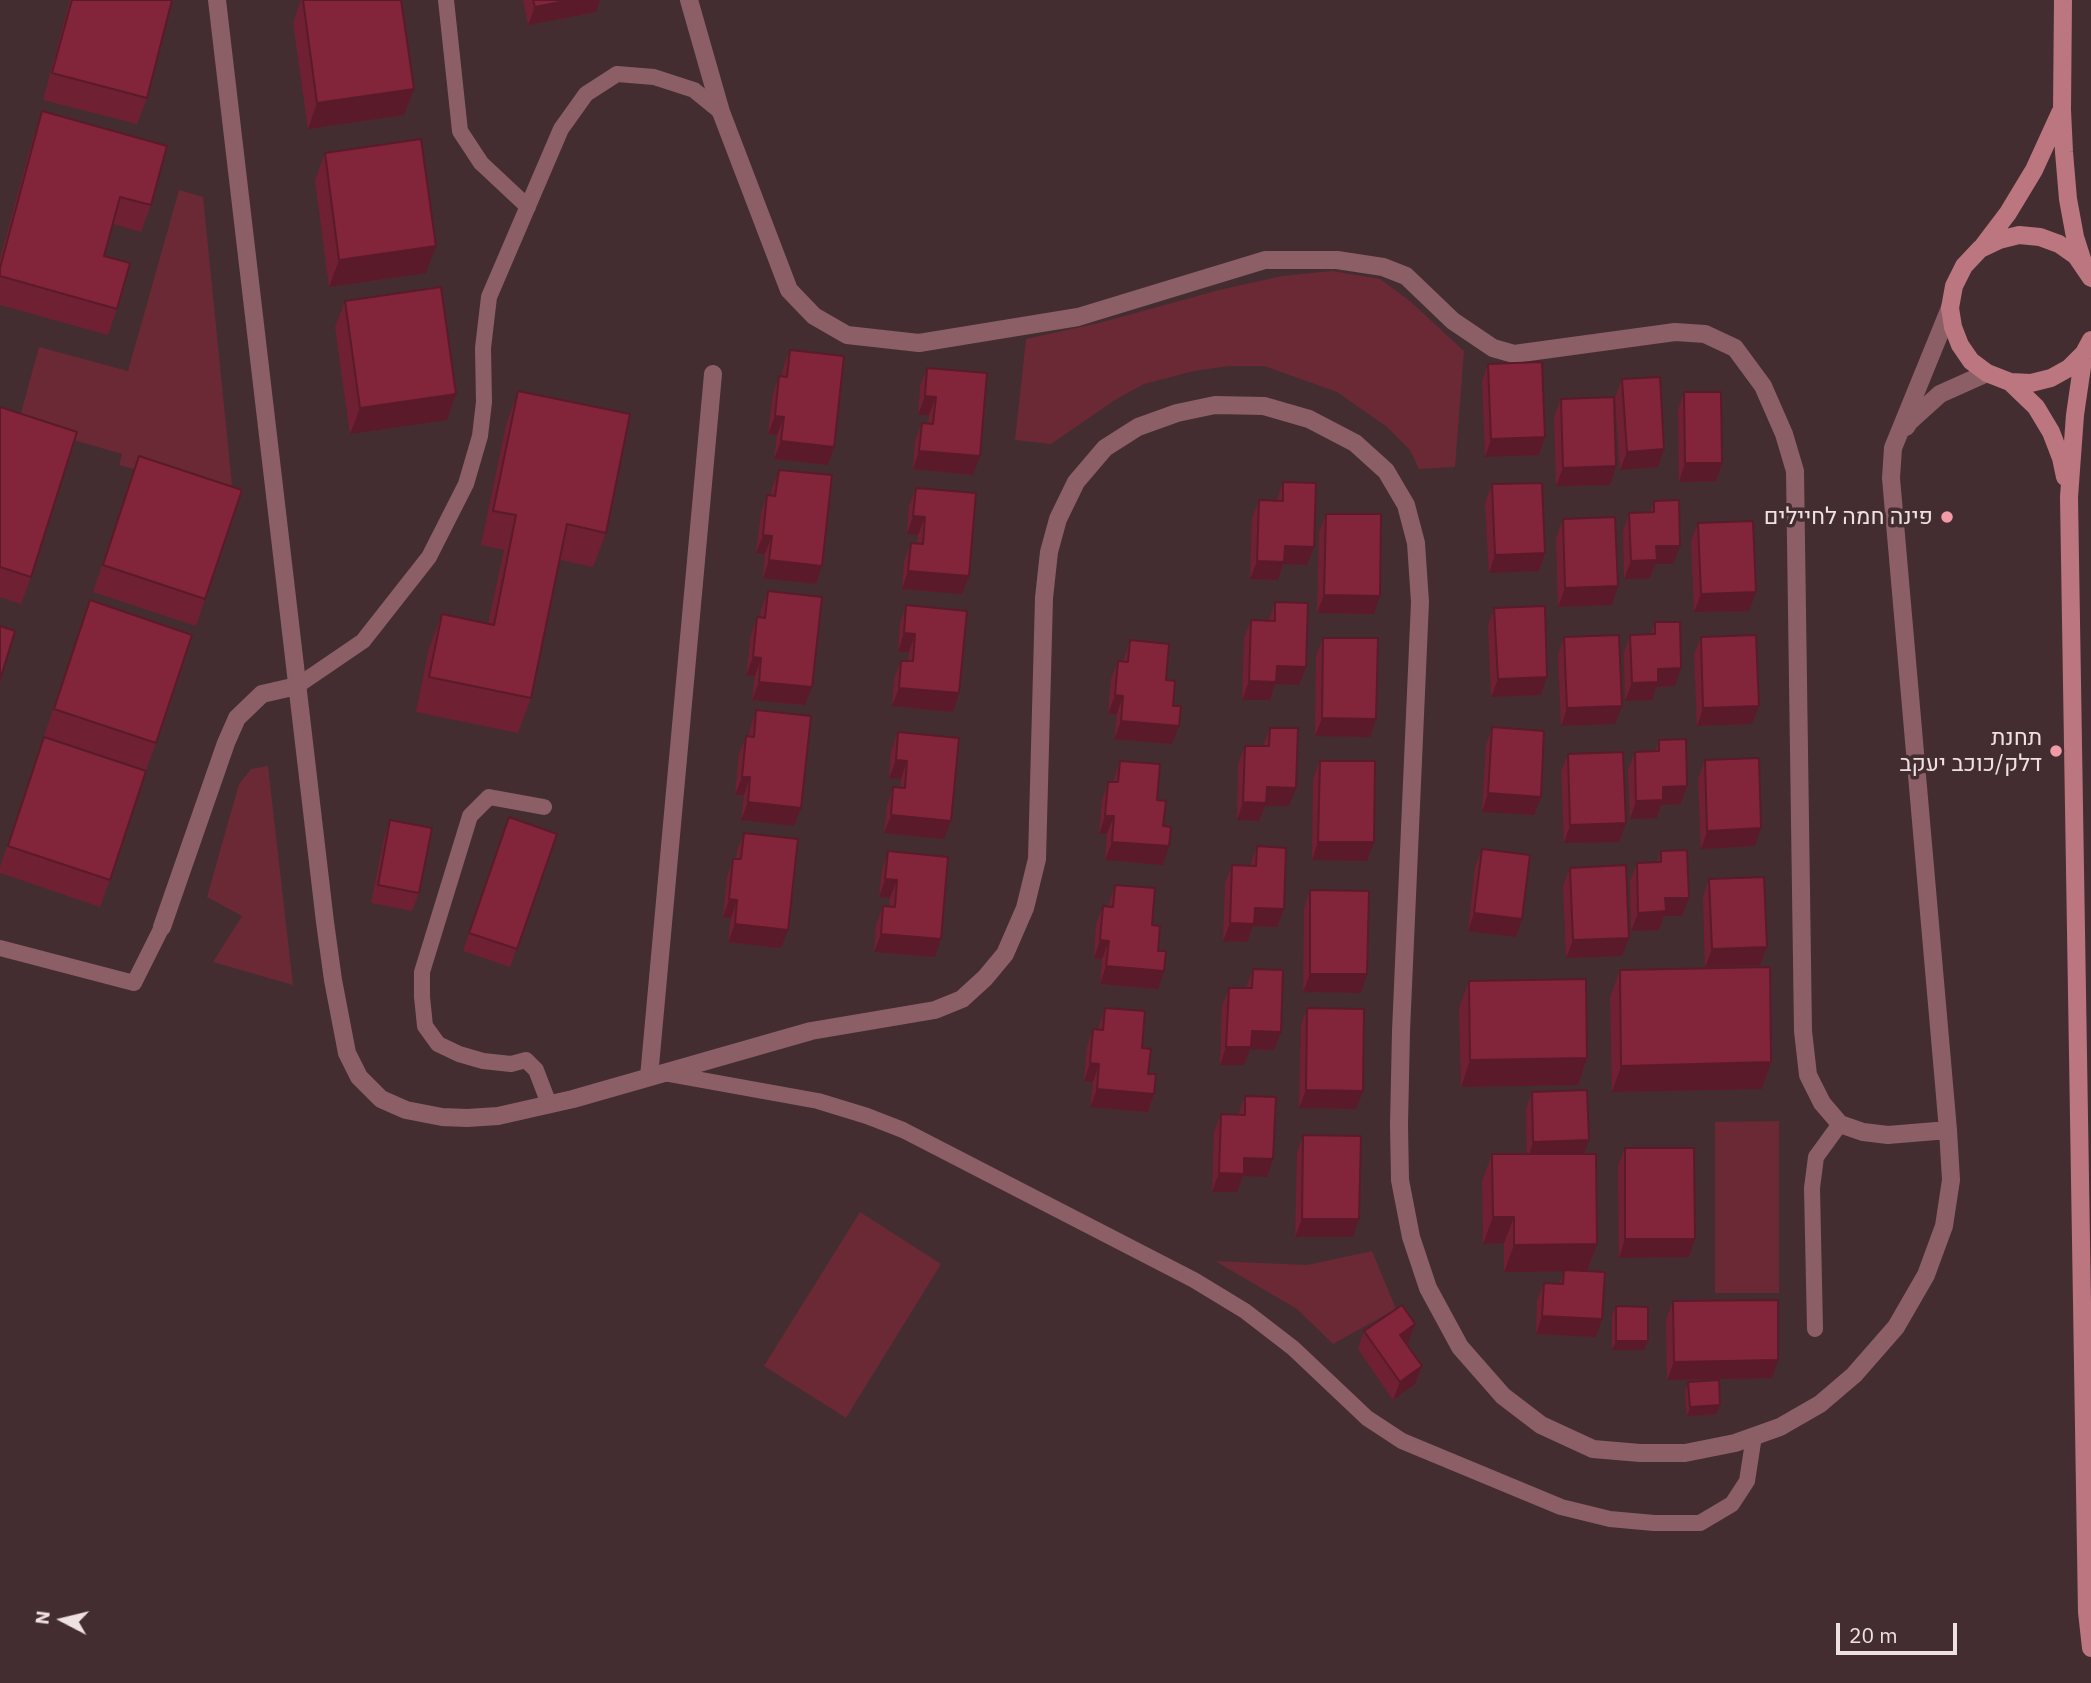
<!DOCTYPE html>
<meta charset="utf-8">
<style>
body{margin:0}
#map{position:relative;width:2091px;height:1683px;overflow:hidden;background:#432d30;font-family:"IBM Plex Sans",sans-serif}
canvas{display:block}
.north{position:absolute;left:28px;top:1585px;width:70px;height:70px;-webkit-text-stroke:5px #432d30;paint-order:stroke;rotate:277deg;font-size:19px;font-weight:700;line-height:28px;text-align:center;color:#efe0e2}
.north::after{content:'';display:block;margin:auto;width:24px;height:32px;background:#efe0e2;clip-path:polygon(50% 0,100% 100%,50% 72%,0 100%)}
.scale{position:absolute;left:1836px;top:1623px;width:121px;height:32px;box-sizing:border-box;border:4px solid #efe0e2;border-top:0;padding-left:9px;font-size:21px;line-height:24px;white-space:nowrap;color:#efe0e2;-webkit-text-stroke:5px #432d30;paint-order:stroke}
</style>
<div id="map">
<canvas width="2091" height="1683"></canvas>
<div class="north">N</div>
<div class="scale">20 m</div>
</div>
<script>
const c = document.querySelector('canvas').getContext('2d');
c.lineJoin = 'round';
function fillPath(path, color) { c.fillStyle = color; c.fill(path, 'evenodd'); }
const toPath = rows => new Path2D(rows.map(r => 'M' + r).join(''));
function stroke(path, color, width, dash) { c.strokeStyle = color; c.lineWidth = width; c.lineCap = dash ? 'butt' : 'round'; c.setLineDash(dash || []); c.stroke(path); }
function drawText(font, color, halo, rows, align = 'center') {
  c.font = font + ' "IBM Plex Sans",Heebo,sans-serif'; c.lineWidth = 7; c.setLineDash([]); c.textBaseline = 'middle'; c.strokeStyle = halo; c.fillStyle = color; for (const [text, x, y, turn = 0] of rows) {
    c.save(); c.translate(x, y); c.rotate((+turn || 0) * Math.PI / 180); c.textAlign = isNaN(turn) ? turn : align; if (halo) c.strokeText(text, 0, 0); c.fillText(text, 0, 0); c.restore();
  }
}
fillPath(toPath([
 [179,190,203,197,232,485,202,488,119,465,122,454,18,424,39,347,128,371],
 [1332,271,1380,279,1410,301,1464,351,1455,467,1419,469,1410,450,1387,427,1337,392,1264,366,1229,366,1194,371,1144,384,1115,400,1051,444,1015,440,1026,339,1099,323,1219,290,1282,276],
 [268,766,293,985,213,962,242,916,207,897,239,784,251,769],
 [1779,1121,1779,1293,1715,1293,1715,1122],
 [860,1212,941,1264,846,1418,764,1366],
 [1372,1251,1396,1309,1333,1344,1297,1309,1215,1261,1307,1265]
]), '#6b2835');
stroke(toPath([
 [446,0,460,131,481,163,528,207],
 [297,686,363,641,429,557,466,484,480,436,484,402,483,348,489,297,561,129,586,94,617,74,654,77,694,90,721,112],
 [544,807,489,797,470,816,422,972,422,997,425,1026,438,1044,459,1054,483,1061,511,1064,526,1060,536,1070,549,1104],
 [0,948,134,983,162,927],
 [663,1073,818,1101,867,1116,903,1130,1194,1280,1245,1311,1293,1348,1367,1418,1402,1441,1561,1507,1610,1519,1654,1523,1700,1523,1732,1504,1747,1481,1754,1436],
 [1815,1329,1812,1188,1816,1157,1840,1124]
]), '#8b5f65', 16);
stroke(toPath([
 [217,0,325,922,333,980,347,1053,359,1077,381,1099,406,1110,442,1117,467,1118,498,1116,573,1099,811,1031,935,1010,962,999,985,978,1005,954,1025,908,1037,859,1044,598,1049,552,1058,519,1076,482,1105,448,1138,427,1177,413,1215,405,1264,406,1309,419,1355,443,1386,471,1406,505,1416,543,1420,602,1401,1031,1399,1125,1400,1180,1411,1237,1428,1288,1460,1347,1503,1396,1541,1425,1593,1449,1640,1453,1685,1453,1735,1443,1780,1427,1820,1404,1854,1375,1896,1327,1926,1275,1944,1226,1951,1180,1948,1130,1891,478,1893,448,1950,308],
 [689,0,721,112,789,290,814,316,847,335,919,343,1078,317,1265,260,1337,260,1383,267,1406,276,1453,321,1493,348,1514,354,1675,332,1705,334,1735,348,1763,386,1784,434,1795,471,1803,1031,1808,1075,1822,1103,1840,1124,1863,1132,1888,1135,1948,1130],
 [1906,427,1909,422,1940,394,1987,373],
 [162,927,226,743,237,718,262,694,297,686],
 [649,1077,713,374]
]), '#8b5f65', 18);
stroke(toPath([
 [2063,0,2062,110,2064,152,2068,199,2075,237,2083,262],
 [1983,246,2008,213,2034,170,2060,113],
 [2091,278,2076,256,2059,244,2040,237,2019,235,1999,240,1980,249,1964,266,1954,286,1950,308,1953,327,1960,345,1971,361,1987,373,2010,382,2031,383,2051,378,2069,368,2084,353,2091,340],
 [2084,353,2075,415,2069,497,2087,1612,2091,1648],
 [2010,382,2036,407,2051,432,2061,458,2065,477]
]), '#bb7680', 18);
fillPath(toPath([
 [70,0,172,0,147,98,137,124,43,100],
 [301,0,401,0,414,89,404,115,308,129,293,23],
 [523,0,600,0,596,12,528,25],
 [42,111,151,205,141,232,113,224,104,256,117,309,108,335,0,305,0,259,33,138],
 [325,153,426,273,329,287,315,180],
 [345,301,456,394,447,420,350,434,335,327],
 [790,350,834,447,828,465,774,459,777,435,768,434,773,394,779,376,782,376,783,368],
 [1488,364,1545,437,1539,455,1485,457,1482,382],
 [927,368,973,475,913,469,915,441,922,423,928,424,929,415,918,415,920,386],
 [1622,379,1664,449,1658,467,1620,470,1615,398],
 [518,391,606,533,593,567,560,560,531,698,518,733,416,712,429,648,442,614,488,624,504,550,481,545,506,425],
 [1684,392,1722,463,1716,481,1679,482,1678,410],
 [1561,399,1616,466,1610,485,1556,486,1554,417],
 [0,407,31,577,21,604,0,597],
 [139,456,205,599,196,626,93,592],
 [779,470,822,566,816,584,763,578,765,554,756,553,761,513,767,495,771,495,772,488],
 [1283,482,1314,547,1307,565,1283,564,1278,580,1250,579,1252,518,1259,500,1277,500],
 [1492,484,1545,553,1539,571,1489,573,1485,503],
 [916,488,969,576,962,594,902,589,904,561,911,543,917,544,918,535,907,534,909,506],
 [1654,501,1673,564,1655,564,1650,578,1624,579,1623,531,1629,513,1650,512],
 [1326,514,1374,614,1317,613,1319,532],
 [1563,519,1612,605,1558,607,1556,538],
 [1698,523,1749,611,1694,612,1691,541],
 [768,591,805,705,752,700,755,676,746,675,751,635,757,617,760,617,761,609],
 [90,600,156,743,146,770,44,736],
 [1275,602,1306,667,1299,685,1275,684,1270,700,1242,700,1244,638,1251,620,1269,620],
 [906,605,959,693,953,712,892,706,894,679,901,661,908,661,909,652,898,652,900,623],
 [1494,608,1541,695,1491,697,1488,626],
 [1655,622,1675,686,1656,687,1652,700,1625,701,1624,653,1630,635,1651,634],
 [1564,637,1615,724,1561,726,1558,655],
 [1701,637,1752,724,1697,726,1694,655],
 [1323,638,1370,737,1315,736,1316,656],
 [1130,640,1166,680,1173,706,1172,744,1114,739,1117,714,1108,714,1111,679,1118,661,1123,662],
 [756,710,801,808,794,826,741,820,744,795,735,795,739,754,746,736,749,736,750,729],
 [1492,727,1534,815,1482,812,1486,746],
 [1270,728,1289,806,1265,806,1259,821,1237,820,1238,764,1245,746,1263,746],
 [898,732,944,839,884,833,887,806,893,787,900,788,901,779,889,778,891,751],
 [44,737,110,880,100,907,0,873,0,867],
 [1659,740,1687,786,1681,804,1661,805,1657,818,1630,819,1628,770,1635,752,1655,751],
 [1568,754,1619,842,1564,843,1561,772],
 [1705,760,1755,846,1701,849,1698,779],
 [1120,761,1157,800,1163,826,1163,865,1105,860,1107,834,1099,834,1102,800,1108,782,1113,782],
 [1320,761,1367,861,1312,860,1313,779],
 [509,817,557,834,510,967,463,951],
 [390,820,419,893,412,911,371,903,384,838],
 [744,833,781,948,728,942,731,918,723,917,727,877,733,859,736,859,737,851],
 [1257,846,1284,909,1277,927,1253,926,1247,942,1223,941,1225,883,1232,865,1250,866],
 [1482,849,1522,919,1516,937,1468,931,1475,867],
 [888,851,935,957,874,952,876,925,883,906,889,907,890,898,879,897,882,870],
 [1661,851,1682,916,1664,916,1659,930,1631,931,1630,881,1637,863,1657,862],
 [1570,868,1622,956,1566,958,1563,886],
 [1709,879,1767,947,1760,965,1705,967,1703,897],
 [1115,885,1152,925,1158,951,1158,989,1100,984,1102,959,1094,958,1096,924,1103,906,1108,906],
 [1310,890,1361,993,1303,992,1304,908],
 [1253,969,1281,1032,1274,1050,1250,1049,1244,1065,1220,1065,1222,1006,1229,988,1246,988],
 [1620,970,1771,1062,1762,1089,1612,1092,1610,997],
 [1469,981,1587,1058,1578,1085,1461,1087,1459,1008],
 [1105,1008,1142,1048,1154,1094,1148,1112,1090,1107,1093,1082,1084,1081,1087,1047,1093,1029,1098,1029],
 [1307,1008,1356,1109,1299,1108,1301,1026],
 [1532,1092,1584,1154,1597,1244,1587,1271,1596,1337,1536,1334,1537,1301,1544,1283,1559,1284,1564,1271,1504,1272,1504,1243,1483,1244,1482,1181,1492,1154,1527,1154,1526,1110],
 [1245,1096,1267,1177,1243,1176,1237,1192,1212,1192,1214,1132,1221,1114,1238,1115],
 [1303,1135,1353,1237,1295,1237,1297,1153],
 [1625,1148,1689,1257,1619,1258,1618,1166],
 [1673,1301,1772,1378,1667,1380,1666,1319],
 [1616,1306,1644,1350,1612,1350,1612,1315],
 [1415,1324,1408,1342,1406,1344,1422,1366,1415,1384,1393,1400,1358,1349,1364,1331],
 [1688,1382,1720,1405,1717,1414,1687,1416,1685,1391]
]), '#702033');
fillPath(toPath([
 [570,0,600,0,596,12,528,25,535,7],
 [414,89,404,115,308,129,317,103],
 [436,246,426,273,329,287,339,260],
 [456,394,447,420,350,434,360,408],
 [925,396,936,397,929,415,918,415],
 [775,416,784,417,777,435,768,434],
 [1545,437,1539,455,1485,457,1491,439],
 [781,441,834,447,828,465,774,459],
 [1664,449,1658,467,1620,470,1627,452],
 [919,451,980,456,973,475,913,469],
 [1685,463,1722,463,1716,481,1679,482],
 [1616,466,1610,485,1556,486,1563,468],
 [913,516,925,517,918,535,907,534],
 [763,535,772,536,765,554,756,553],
 [1285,546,1314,547,1307,565,1283,564,1278,580,1250,579,1257,561],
 [1656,546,1680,546,1673,564,1655,564,1650,578,1624,579,1631,561],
 [1545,553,1539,571,1489,573,1495,555],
 [769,560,822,566,816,584,763,578],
 [908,571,969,576,962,594,902,589],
 [1618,586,1612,605,1558,607,1565,588],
 [1756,592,1749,611,1694,612,1701,594],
 [1324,595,1380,596,1374,614,1317,613],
 [904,633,915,634,909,652,898,652],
 [753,657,761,658,755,676,746,675],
 [1277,666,1306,667,1299,685,1275,684,1270,700,1242,700,1249,681],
 [1681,668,1675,686,1656,687,1652,700,1625,701,1632,683,1658,669],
 [1547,677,1541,695,1491,697,1498,679],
 [759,682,812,687,805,705,752,700],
 [899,688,959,693,953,712,892,706],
 [1115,695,1123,696,1117,714,1108,714],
 [1622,706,1615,724,1561,726,1567,708],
 [1759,706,1752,724,1697,726,1703,708],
 [1322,718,1376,719,1370,737,1315,736],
 [1121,721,1179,726,1172,744,1114,739],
 [896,760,907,761,901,779,889,778],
 [742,777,750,777,744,795,735,795],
 [1687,786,1681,804,1661,805,1657,818,1630,819,1636,801,1663,787],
 [1267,787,1296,788,1289,806,1265,806,1259,821,1237,820,1243,802],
 [1488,793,1541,797,1534,815,1482,812],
 [748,802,801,808,794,826,741,820],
 [891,815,951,821,944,839,884,833],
 [1105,816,1114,816,1107,834,1099,834],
 [1626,823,1619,842,1564,843,1570,825],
 [1761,828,1755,846,1701,849,1707,831],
 [1112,842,1169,846,1163,865,1105,860],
 [1318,842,1374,842,1367,861,1312,860],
 [885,879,897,880,890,898,879,897],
 [1665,898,1689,898,1682,916,1664,916,1659,930,1631,931,1638,913],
 [729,899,737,900,731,918,723,917],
 [1255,908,1284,909,1277,927,1253,926,1247,942,1223,941,1230,923],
 [1474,913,1522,919,1516,937,1468,931],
 [735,924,788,930,781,948,728,942],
 [881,934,941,939,935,957,874,952],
 [1629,938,1622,956,1566,958,1573,940],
 [1100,940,1109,941,1102,959,1094,958],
 [1767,947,1760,965,1705,967,1712,949],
 [1106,966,1164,971,1158,989,1100,984],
 [1310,974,1367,974,1361,993,1303,992],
 [1252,1031,1281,1032,1274,1050,1250,1049,1244,1065,1220,1065,1226,1047],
 [1587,1058,1578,1085,1461,1087,1470,1060],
 [1771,1062,1762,1089,1612,1092,1621,1066],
 [1090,1063,1099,1064,1093,1082,1084,1081],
 [1097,1089,1154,1094,1148,1112,1090,1107],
 [1306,1090,1363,1091,1356,1109,1299,1108],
 [1589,1140,1582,1158,1527,1160,1533,1142],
 [1244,1158,1273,1159,1267,1177,1243,1176,1237,1192,1212,1192,1219,1173],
 [1493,1217,1514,1217,1504,1243,1483,1244],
 [1302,1219,1359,1219,1353,1237,1295,1237],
 [1625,1239,1695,1239,1689,1257,1619,1258],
 [1597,1244,1587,1271,1504,1272,1514,1245],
 [1542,1316,1602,1319,1596,1337,1536,1334],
 [1415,1324,1408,1342,1394,1353,1400,1335],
 [1616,1341,1648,1341,1644,1350,1612,1350],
 [1778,1360,1772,1378,1667,1380,1674,1362],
 [1422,1366,1415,1384,1393,1400,1400,1382],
 [1720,1405,1717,1414,1687,1416,1690,1407]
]), '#5b1a29');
const building = toPath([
 [72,0,172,0,147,98,52,73,72,0],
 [303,0,401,0,414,89,317,103,303,0],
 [533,0,570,0,535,7,533,0],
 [42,111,167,146,151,205,120,197,104,256,130,263,117,309,0,276,0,268,42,111],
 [421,139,436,246,339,260,325,153,421,139],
 [441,287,456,394,360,408,345,301,441,287],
 [790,350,844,356,834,447,781,441,784,417,775,416,779,376,787,377,790,350],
 [1542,362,1545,437,1491,439,1488,364,1542,362],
 [927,368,987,373,980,456,919,451,922,423,933,424,936,397,925,396,927,368],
 [1660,377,1664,449,1627,452,1622,379,1660,377],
 [518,391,630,414,606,533,567,524,531,698,429,677,442,614,494,625,516,515,493,511,518,391],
 [1684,392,1721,392,1722,463,1685,463,1684,392],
 [1614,397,1616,466,1563,468,1561,399,1614,397],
 [0,407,77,432,31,577,0,567,0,407],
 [139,456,242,490,205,599,103,565,139,456],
 [779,470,832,475,822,566,769,560,772,536,763,535,767,495,775,496,779,470],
 [1283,482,1316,483,1314,547,1285,546,1284,562,1257,561,1259,500,1283,501,1283,482],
 [1542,483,1545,553,1495,555,1492,484,1542,483],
 [916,488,976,493,969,576,908,571,911,543,923,544,925,517,913,516,916,488],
 [1679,500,1680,546,1656,546,1657,560,1631,561,1629,513,1654,512,1654,501,1679,500],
 [1326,514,1381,514,1380,596,1324,595,1326,514],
 [1615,517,1618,586,1565,588,1563,519,1615,517],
 [1753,521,1756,592,1701,594,1698,523,1753,521],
 [768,591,822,597,812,687,759,682,761,658,753,657,757,617,765,618,768,591],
 [90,600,192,635,156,743,54,709,90,600],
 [1275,602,1308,603,1306,667,1277,666,1276,682,1249,681,1251,620,1275,621,1275,602],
 [906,605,967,611,959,693,899,688,901,661,913,661,915,634,904,633,906,605],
 [1545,606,1547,677,1498,679,1494,608,1545,606],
 [1655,622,1680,622,1681,668,1658,669,1658,682,1632,683,1630,635,1655,634,1655,622],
 [0,626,15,631,0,680,0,626],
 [1619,635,1622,706,1567,708,1564,637,1619,635],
 [1756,635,1759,706,1703,708,1701,637,1756,635],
 [1323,638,1378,638,1376,719,1322,718,1323,638],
 [1130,640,1169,644,1166,680,1175,681,1173,706,1181,706,1179,726,1121,721,1123,696,1115,695,1118,661,1128,662,1130,640],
 [756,710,811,716,801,808,748,802,750,777,742,777,746,736,754,737,756,710],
 [1492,727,1544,731,1541,797,1488,793,1492,727],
 [1270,728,1298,728,1296,788,1267,787,1266,803,1243,802,1245,746,1269,746,1270,728],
 [898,732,959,738,951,821,891,815,893,787,905,788,907,761,896,760,898,732],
 [44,737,146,771,110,880,8,846,44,737],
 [1686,739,1687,786,1663,787,1663,800,1636,801,1635,752,1659,751,1659,740,1686,739],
 [1623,752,1626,823,1570,825,1568,754,1623,752],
 [1759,758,1761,828,1707,831,1705,760,1759,758],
 [1120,761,1160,764,1157,800,1166,801,1163,826,1171,827,1169,846,1112,842,1114,816,1105,816,1108,782,1118,782,1120,761],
 [1320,761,1375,761,1374,842,1318,842,1320,761],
 [509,817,557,834,517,949,469,933,509,817],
 [390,820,432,828,419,893,378,885,390,820],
 [744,833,798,839,788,930,735,924,737,900,729,899,733,859,741,859,744,833],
 [1257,846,1286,848,1284,909,1255,908,1254,924,1230,923,1232,865,1256,866,1257,846],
 [1482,849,1530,855,1522,919,1474,913,1482,849],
 [1687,850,1689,898,1665,898,1666,911,1638,913,1637,863,1661,862,1661,851,1687,850],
 [888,851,948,857,941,939,881,934,883,906,895,907,897,880,885,879,888,851],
 [1626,865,1629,938,1573,940,1570,868,1626,865],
 [1764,877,1767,947,1712,949,1709,879,1764,877],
 [1115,885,1155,888,1152,925,1160,926,1158,951,1166,951,1164,971,1106,966,1109,941,1100,940,1103,906,1113,907,1115,885],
 [1310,890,1369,891,1367,974,1310,974,1310,890],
 [1770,967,1771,1062,1621,1066,1620,970,1770,967],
 [1253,969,1283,970,1281,1032,1252,1031,1251,1047,1226,1047,1229,988,1252,988,1253,969],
 [1586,979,1587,1058,1470,1060,1469,981,1586,979],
 [1105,1008,1145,1011,1142,1048,1151,1049,1148,1074,1156,1074,1154,1094,1097,1089,1099,1064,1090,1063,1093,1029,1103,1030,1105,1008],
 [1307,1008,1364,1009,1363,1091,1306,1090,1307,1008],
 [1587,1090,1589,1140,1533,1142,1532,1092,1587,1090],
 [1245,1096,1276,1097,1273,1159,1244,1158,1244,1174,1219,1173,1221,1114,1245,1115,1245,1096],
 [1303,1135,1361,1136,1359,1219,1302,1219,1303,1135],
 [1625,1148,1694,1148,1695,1239,1625,1239,1625,1148],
 [1492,1154,1596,1154,1597,1244,1514,1245,1514,1217,1493,1217,1492,1154],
 [1564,1270,1605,1272,1602,1319,1542,1316,1544,1283,1563,1284,1564,1270],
 [1778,1300,1778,1360,1674,1362,1673,1301,1778,1300],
 [1402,1305,1415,1324,1400,1335,1422,1366,1400,1382,1364,1331,1402,1305],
 [1616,1306,1648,1307,1648,1341,1616,1341,1616,1306],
 [1719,1380,1720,1405,1690,1407,1688,1382,1719,1380]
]);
fillPath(building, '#82253b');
stroke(building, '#5b1a29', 2);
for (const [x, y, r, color] of [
 [1947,517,7,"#f39aa7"],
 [2056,751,7,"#f39aa7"]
]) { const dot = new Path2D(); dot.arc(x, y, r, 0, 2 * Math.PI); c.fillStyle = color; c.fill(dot); stroke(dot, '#432d30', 2.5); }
drawText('23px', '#efe0e2', '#432d30', [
 ["פינה חמה לחיילים",1933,517],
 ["תחנת",2042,738],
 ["דלק/כוכב יעקב",2042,764]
], 'right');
</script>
